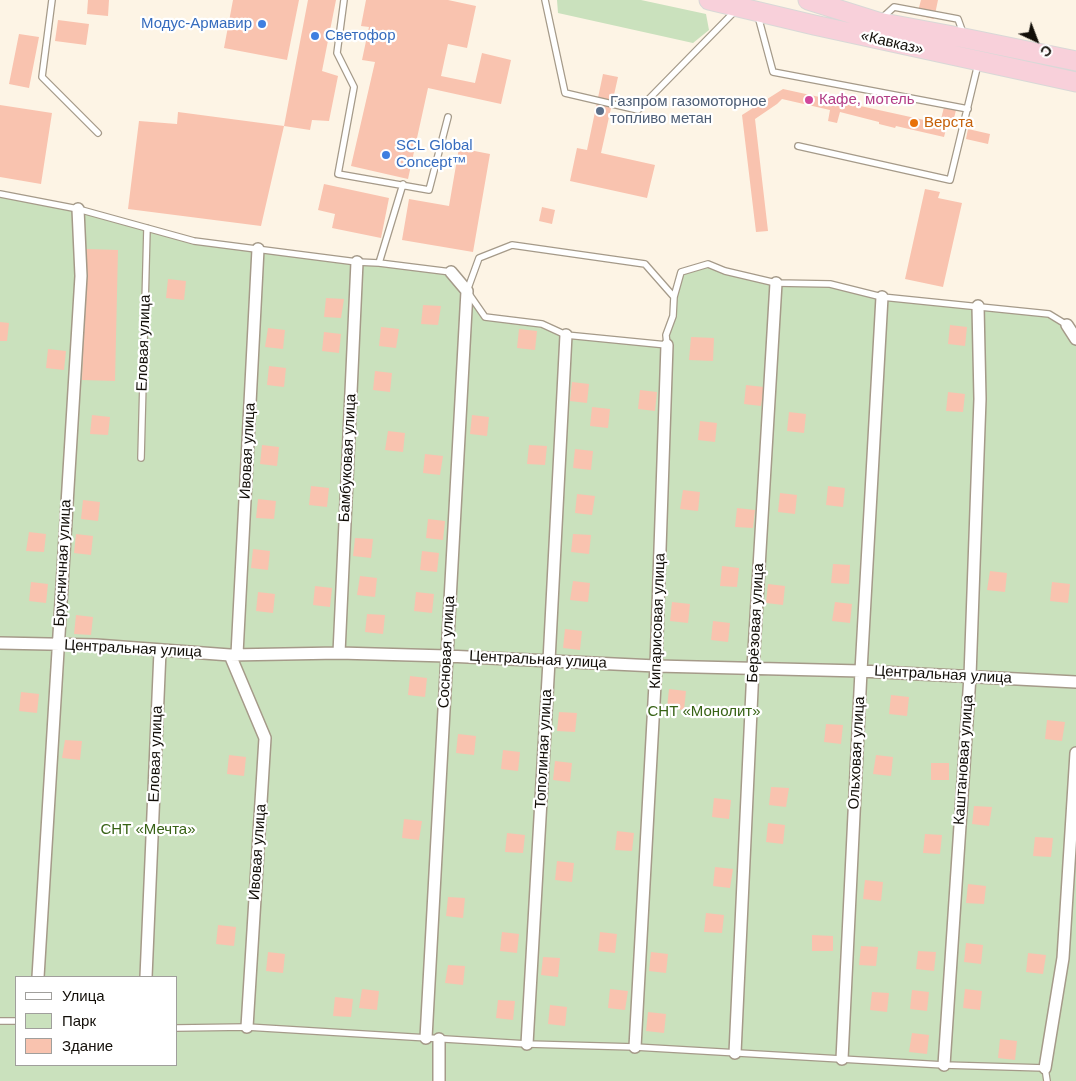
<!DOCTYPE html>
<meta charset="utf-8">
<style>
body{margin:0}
#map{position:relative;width:1076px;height:1081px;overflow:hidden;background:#fdf4e5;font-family:Arial,sans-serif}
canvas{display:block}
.legend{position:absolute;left:15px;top:976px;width:162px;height:90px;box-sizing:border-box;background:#fff;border:1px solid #a09f9c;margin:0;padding:6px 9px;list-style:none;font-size:15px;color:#120e08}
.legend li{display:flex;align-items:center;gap:10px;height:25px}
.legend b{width:25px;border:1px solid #a09f9c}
.north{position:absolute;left:1011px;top:15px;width:50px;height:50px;-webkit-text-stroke:4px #fff;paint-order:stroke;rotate:137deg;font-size:14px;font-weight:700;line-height:20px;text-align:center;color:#120e08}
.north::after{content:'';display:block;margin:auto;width:18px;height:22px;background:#120e08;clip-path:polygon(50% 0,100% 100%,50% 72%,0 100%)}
</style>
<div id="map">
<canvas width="1076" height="1081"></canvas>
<ul class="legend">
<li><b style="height:6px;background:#fff"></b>Улица</li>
<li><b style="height:14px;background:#cae1bd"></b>Парк</li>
<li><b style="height:14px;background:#f9c3af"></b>Здание</li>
</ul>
<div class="north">С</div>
</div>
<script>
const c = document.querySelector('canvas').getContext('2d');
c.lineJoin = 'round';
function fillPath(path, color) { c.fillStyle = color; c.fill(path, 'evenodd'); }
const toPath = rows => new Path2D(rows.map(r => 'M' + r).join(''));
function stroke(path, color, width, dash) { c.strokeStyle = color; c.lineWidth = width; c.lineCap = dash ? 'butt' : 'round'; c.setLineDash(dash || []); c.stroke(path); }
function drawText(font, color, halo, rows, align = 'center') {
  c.font = font + ' Arial,sans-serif'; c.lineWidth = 4.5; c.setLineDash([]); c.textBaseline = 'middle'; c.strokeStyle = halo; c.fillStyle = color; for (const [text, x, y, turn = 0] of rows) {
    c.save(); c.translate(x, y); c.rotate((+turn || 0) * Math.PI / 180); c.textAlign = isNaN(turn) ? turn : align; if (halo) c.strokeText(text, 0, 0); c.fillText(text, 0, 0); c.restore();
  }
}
fillPath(toPath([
 [557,0,641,0,706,14,709,30,693,43,558,13],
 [0,194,78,209,194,241,451,272,485,317,542,324,566,335,667,345,666,335,681,272,708,264,776,283,830,284,882,297,1049,314,1067,325,1076,327,1076,1081,0,1081],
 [16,977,176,977,176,1065,16,1065]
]), '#cae1bd');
fillPath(toPath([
 [88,0,109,0,108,16,87,14],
 [233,0,299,0,287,60,224,48],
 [308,0,336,0,322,71,338,76,329,121,312,120,310,130,284,126],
 [366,0,448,0,476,6,467,48,448,44,441,76,475,83,482,53,511,60,501,104,428,88,408,179,351,166,375,62,362,60,369,27,361,26],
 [921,0,938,0,934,19,917,15],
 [58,20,89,24,86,45,55,41],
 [19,34,39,37,29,88,9,84],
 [603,74,618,77,601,153,655,165,647,198,570,181,577,148,587,150],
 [783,89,947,125,944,137,896,126,895,128,879,124,879,122,840,112,837,123,828,121,830,110,782,99,777,104,755,119,768,231,756,232,742,115],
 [0,105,52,113,41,184,0,177],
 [944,107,956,110,953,122,941,119],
 [178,112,284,126,261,226,128,209,139,121,177,124],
 [968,129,990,134,988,144,966,139],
 [459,148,490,154,473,252,402,240,409,199,449,206],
 [324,184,389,198,381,238,332,228,335,214,318,210],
 [925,189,940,192,938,198,962,203,943,287,905,279],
 [542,207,555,210,552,224,539,221],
 [86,249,118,250,115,381,82,380],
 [168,279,186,281,184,300,166,298],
 [326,298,344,299,341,318,324,317],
 [423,305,441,306,438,325,421,324],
 [0,322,9,323,7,341,0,341],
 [950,325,967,327,965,346,948,344],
 [381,327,399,329,396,348,379,346],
 [268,328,285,330,283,349,265,347],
 [519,329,537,331,535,350,517,348],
 [324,332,341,334,339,353,322,351],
 [691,337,714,338,713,361,689,360],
 [48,349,66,351,64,370,46,368],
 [269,366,286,368,284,387,267,385],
 [375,371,392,373,390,392,373,390],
 [572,382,589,384,587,403,570,401],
 [746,385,764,387,761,406,744,404],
 [640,390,657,392,655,411,638,409],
 [948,392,965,394,963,412,946,411],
 [592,407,610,409,608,428,590,426],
 [789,412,806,414,804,433,787,431],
 [92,415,110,417,108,435,90,434],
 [472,415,489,417,487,436,470,434],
 [700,421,717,423,715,442,698,440],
 [388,431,405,433,403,452,385,450],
 [262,445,279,447,277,466,260,464],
 [529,445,547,446,545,465,527,464],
 [575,449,593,451,591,470,573,468],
 [425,454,443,456,440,475,423,473],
 [311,486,329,488,327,507,309,505],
 [828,486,845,488,843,507,826,505],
 [683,490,700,492,698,511,680,509],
 [780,493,797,495,795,514,778,512],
 [577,494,595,496,592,515,575,513],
 [258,499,276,501,274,519,256,518],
 [83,500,100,502,98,521,81,519],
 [737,508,755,510,753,528,735,527],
 [428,519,445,521,443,540,426,538],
 [29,532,46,534,44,552,26,551],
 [76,534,93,536,91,555,74,553],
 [573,534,591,535,589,554,571,552],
 [355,538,373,539,371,558,353,556],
 [253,549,270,551,268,570,251,568],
 [422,551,439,553,437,572,420,570],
 [833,564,850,565,849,584,831,583],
 [722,566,739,568,737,587,720,586],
 [990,571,1007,573,1005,592,987,590],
 [360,576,377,578,375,597,357,595],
 [573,581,590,583,588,602,570,600],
 [31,582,48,584,46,603,29,601],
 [1052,582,1070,584,1068,603,1050,601],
 [768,584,785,586,783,605,766,603],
 [315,586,332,588,330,607,313,605],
 [258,592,275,594,273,613,256,611],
 [416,592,434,594,432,613,414,611],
 [672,602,690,604,688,623,670,621],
 [835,602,852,604,850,623,832,621],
 [367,614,385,615,383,634,365,632],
 [76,615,93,617,91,635,74,634],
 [713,621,730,623,728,642,711,640],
 [565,629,582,631,580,650,563,648],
 [410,676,427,678,425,697,408,695],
 [669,689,686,691,684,710,667,708],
 [21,692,39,694,37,713,19,711],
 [891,695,909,697,907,716,889,714],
 [559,712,577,713,575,732,557,731],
 [1047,720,1065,722,1062,741,1045,739],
 [826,724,843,725,841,744,824,742],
 [458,734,476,736,474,755,456,753],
 [65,740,82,741,80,760,62,758],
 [503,750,520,752,518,771,501,769],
 [229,755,246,757,244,776,227,774],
 [876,755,893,757,891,776,873,774],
 [555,761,572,763,570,782,553,780],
 [931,763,949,763,949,780,931,780],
 [771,787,789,788,786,807,769,805],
 [714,798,731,800,729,819,712,817],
 [974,806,992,807,989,826,972,824],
 [404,819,422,821,419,840,402,838],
 [768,823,785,825,783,844,766,842],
 [617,831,634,833,632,851,615,850],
 [507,833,525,835,523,853,505,852],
 [925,834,942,835,940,854,923,853],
 [1035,837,1053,838,1051,857,1033,856],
 [557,861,574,863,572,882,555,880],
 [715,867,733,869,730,888,713,886],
 [865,880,883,882,881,901,863,899],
 [968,884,986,886,984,904,966,903],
 [448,897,465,898,463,918,446,916],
 [706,913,724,915,722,933,704,932],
 [218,925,236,927,234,946,216,944],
 [502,932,519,934,517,953,500,951],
 [600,932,617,934,615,953,598,951],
 [812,935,833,936,833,951,812,951],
 [966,943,983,945,981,964,964,962],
 [861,946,878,947,876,966,859,965],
 [918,951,936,952,934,971,916,969],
 [268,952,285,954,283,973,266,971],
 [651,952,668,954,666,973,649,971],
 [1028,953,1046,955,1043,974,1026,972],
 [543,957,560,958,558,977,541,975],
 [448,965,465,966,463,985,445,983],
 [362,989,379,991,377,1010,359,1008],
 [610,989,628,991,625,1010,608,1008],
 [965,989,982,991,980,1010,963,1008],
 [912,990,929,992,927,1011,910,1009],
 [872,992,889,993,887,1012,870,1010],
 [335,997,353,999,351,1017,333,1016],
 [498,1000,515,1001,513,1020,496,1018],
 [550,1005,567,1007,565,1026,548,1024],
 [648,1012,666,1014,664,1033,646,1031],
 [912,1033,929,1035,927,1054,909,1052],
 [1000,1039,1017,1041,1015,1060,998,1058]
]), '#f9c3af');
const service = toPath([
 [52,0,42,77,98,133],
 [344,0,337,53,354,87,338,174,429,190,448,117],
 [545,0,565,93,638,110,736,10],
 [758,16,773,72,968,109],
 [882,18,894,7,958,19,963,33],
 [798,146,950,180,978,64],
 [0,194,78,209,194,241,357,262,379,263,451,272],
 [379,263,403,184],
 [674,297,645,264,512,245,479,258,467,291,485,317,542,324,566,335,667,345,666,335,673,316,674,297,681,272,708,264,725,271,776,283,830,284,882,297,1049,314,1067,325],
 [141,458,147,228],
 [0,1021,16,1021],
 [176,1028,247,1027,527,1044,635,1047,944,1065,1045,1068,1047,1081]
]);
const minor = toPath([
 [1067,325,1076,339],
 [0,643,96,645,230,655,339,653,447,656,656,666,861,671,1076,682],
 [339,653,357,262],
 [237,654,258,249],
 [230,655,265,738,247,1027],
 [38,977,81,276,78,209],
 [146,977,160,651],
 [426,1038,467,291,451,272],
 [527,1044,549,661,566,335],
 [635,1047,656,666,667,345],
 [735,1053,753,668,776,283],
 [842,1059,861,671,882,297],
 [944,1065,970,676,980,399,978,306],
 [1045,1068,1063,958,1076,753],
 [439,1081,439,1039]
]);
const trunk = toPath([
 [709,0,814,25,1076,82],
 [808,0,878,22,964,38,1076,61]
]);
stroke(service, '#a59a89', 8);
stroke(minor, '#a59a89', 14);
stroke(trunk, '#d9d8d7', 21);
stroke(service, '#fff', 5.5);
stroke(minor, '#fff', 11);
stroke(trunk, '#f8d0da', 19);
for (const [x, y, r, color] of [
 [262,24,5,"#3f7fe0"],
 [315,36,5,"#3f7fe0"],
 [809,100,5,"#d1479c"],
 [600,111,5,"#5c6f8a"],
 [914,123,5,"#e8710a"],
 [386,155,5,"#3f7fe0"]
]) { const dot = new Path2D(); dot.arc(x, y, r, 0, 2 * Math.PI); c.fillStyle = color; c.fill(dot); stroke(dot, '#fff', 2); }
drawText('15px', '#366cbe', '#fff', [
 ["Модус-Армавир",252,24,"right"],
 ["Светофор",325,36],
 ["SCL Global",396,146],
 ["Concept™",396,163]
], 'left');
drawText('15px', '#120e08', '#fff', [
 ["«Кавказ»",892,43,13],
 ["Еловая улица",144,343,-88],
 ["Ивовая улица",248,451,-87],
 ["Бамбуковая улица",348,458,-87],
 ["Брусничная улица",63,563,-87],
 ["Кипарисовая улица",658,621,-88],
 ["Берёзовая улица",756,623,-87],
 ["Центральная улица",133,649,3],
 ["Сосновая улица",447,652,-87],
 ["Центральная улица",538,660,3],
 ["Центральная улица",943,675,3],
 ["Тополиная улица",544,749,-87],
 ["Ольховая улица",857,753,-87],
 ["Еловая улица",156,754,-88],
 ["Каштановая улица",964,760,-86],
 ["Ивовая улица",258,852,-86]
]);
drawText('15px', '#b23c85', '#fff', [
 ["Кафе, мотель",819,100]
], 'left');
drawText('15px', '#4e5e75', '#fff', [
 ["Газпром газомоторное",610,102],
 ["топливо метан",610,119]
], 'left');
drawText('15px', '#c56008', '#fff', [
 ["Верста",924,123]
], 'left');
drawText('15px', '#376215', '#fff', [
 ["СНТ «Монолит»",704,712],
 ["СНТ «Мечта»",148,830]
]);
</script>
